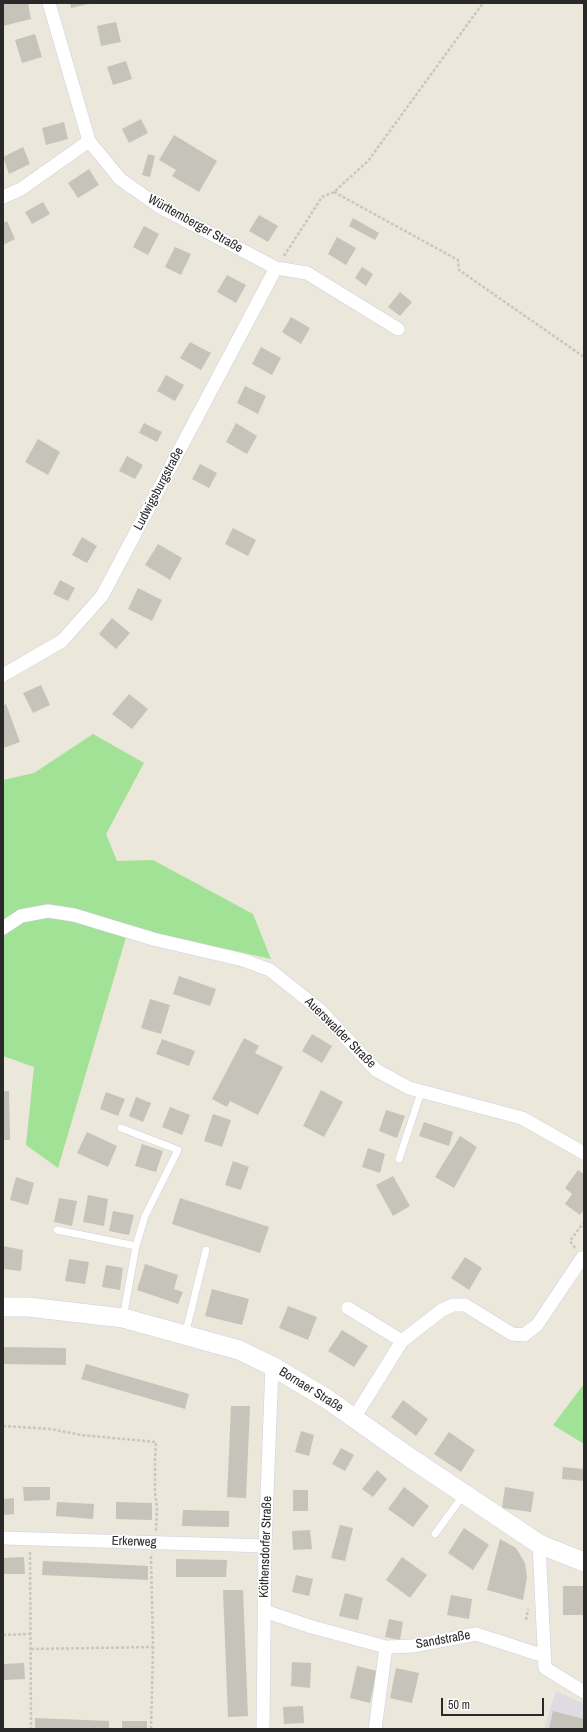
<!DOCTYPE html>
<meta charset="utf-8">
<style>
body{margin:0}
#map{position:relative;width:587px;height:1732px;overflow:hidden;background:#ebe7da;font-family:"Archivo Narrow",sans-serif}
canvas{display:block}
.frame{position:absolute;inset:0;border:4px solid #292929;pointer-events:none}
.scale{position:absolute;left:441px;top:1698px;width:103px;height:18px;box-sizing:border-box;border:2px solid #292929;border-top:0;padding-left:5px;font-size:12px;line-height:14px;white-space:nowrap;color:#292929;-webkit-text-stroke:3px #fff;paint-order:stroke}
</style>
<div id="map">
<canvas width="587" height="1732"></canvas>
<div class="frame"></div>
<div class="scale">50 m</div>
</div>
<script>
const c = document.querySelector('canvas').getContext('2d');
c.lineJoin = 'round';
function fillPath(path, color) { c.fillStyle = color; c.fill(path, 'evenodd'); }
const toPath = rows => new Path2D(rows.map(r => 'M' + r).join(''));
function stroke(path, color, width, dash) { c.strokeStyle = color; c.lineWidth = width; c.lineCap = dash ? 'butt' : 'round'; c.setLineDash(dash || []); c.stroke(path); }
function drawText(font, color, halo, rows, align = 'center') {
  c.font = font + ' "Archivo Narrow",sans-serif'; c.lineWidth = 3; c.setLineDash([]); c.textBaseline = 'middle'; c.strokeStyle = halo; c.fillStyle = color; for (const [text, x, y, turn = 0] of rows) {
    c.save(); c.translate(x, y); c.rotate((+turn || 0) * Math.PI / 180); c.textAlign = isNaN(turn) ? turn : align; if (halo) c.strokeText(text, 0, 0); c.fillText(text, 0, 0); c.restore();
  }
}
fillPath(toPath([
 [556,1691,584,1704,584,1729,544,1729]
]), '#dfdbe3');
fillPath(toPath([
 [93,734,144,763,106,834,117,861,153,860,253,914,271,959,129,927,58,1168,26,1145,34,1067,3,1056,3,780,34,773],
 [584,1384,584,1444,553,1425]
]), '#a2e296');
fillPath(toPath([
 [3,3,28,3,31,19,3,26],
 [70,3,89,3,89,4,71,8],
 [116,22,121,42,101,46,97,26],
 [35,34,42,57,22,63,15,40],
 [126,61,132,79,113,85,107,67],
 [141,119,148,133,129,143,122,129],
 [64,122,68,139,46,145,42,128],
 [174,135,217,161,199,192,172,176,176,170,159,160],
 [23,147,30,164,9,174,3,157],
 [148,154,155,156,150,177,142,175],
 [89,169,99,185,78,198,68,183],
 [43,202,50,214,32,224,25,212],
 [259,215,278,226,268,242,249,231],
 [353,218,379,233,375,240,349,226],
 [7,221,15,239,3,245,3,223],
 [144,226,159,234,148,255,133,247],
 [337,237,356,248,346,265,328,254],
 [175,247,191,254,181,275,165,267],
 [362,267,373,274,366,286,355,278],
 [227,275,246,285,236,303,217,292],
 [400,292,412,302,400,316,388,307],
 [291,317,310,328,301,344,282,332],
 [190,342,211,353,201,370,180,358],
 [261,347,281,358,272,375,252,364],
 [166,375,184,385,175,401,157,391],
 [245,386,266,396,258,414,237,403],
 [144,423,162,432,157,442,139,433],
 [236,423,257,436,247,454,226,442],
 [38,439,60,452,48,475,25,462],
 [127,456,143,465,135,479,119,471],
 [200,464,217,473,209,488,192,479],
 [233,528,256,540,248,556,225,544],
 [82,537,97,546,87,563,72,555],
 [158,544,182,558,170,580,145,565],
 [60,580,75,588,68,601,53,594],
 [138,588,162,600,152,621,128,609],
 [112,618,130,633,116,649,99,634],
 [41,685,50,705,33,713,23,693],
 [129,694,148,709,132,729,112,714],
 [6,704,20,742,3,748,3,706],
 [179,976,216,989,210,1006,173,994],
 [150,999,170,1005,161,1034,141,1028],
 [312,1034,332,1046,322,1063,302,1051],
 [244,1038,259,1046,255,1053,283,1067,258,1115,230,1101,227,1107,212,1099],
 [162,1039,195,1051,189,1066,156,1054],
 [321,1090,343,1102,324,1137,303,1126],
 [3,1091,9,1091,10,1140,3,1140],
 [106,1092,125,1099,118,1116,100,1109],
 [136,1097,151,1103,143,1122,129,1116],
 [170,1107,190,1115,182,1135,162,1127],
 [386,1110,405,1116,397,1138,379,1131],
 [213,1114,231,1120,222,1147,204,1141],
 [424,1122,453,1132,449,1146,419,1136],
 [87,1132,117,1146,108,1167,77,1153],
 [460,1136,477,1147,454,1188,435,1177],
 [142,1144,163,1151,156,1172,135,1166],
 [368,1148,385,1154,380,1173,362,1167],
 [233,1161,249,1167,241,1190,225,1185],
 [578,1170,584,1174,584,1210,580,1215,565,1204,572,1194,565,1188],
 [393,1176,410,1206,393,1216,376,1185],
 [16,1177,34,1183,28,1205,10,1200],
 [88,1195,108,1199,104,1226,83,1222],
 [59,1198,77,1201,72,1226,54,1222],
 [180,1198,269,1227,260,1253,172,1224],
 [113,1211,134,1215,129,1235,109,1231],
 [3,1246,23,1250,21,1271,3,1269],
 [465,1257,482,1268,469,1290,451,1278],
 [69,1259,89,1262,85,1284,65,1281],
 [145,1264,178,1275,174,1289,183,1292,178,1304,137,1290],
 [106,1265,123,1268,120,1290,102,1287],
 [212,1289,249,1299,242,1325,205,1316],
 [288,1306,317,1317,308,1340,279,1328],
 [342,1330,368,1346,354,1367,328,1351],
 [3,1347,66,1348,66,1365,3,1364],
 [86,1364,189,1394,185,1409,81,1379],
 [403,1400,428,1419,416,1436,391,1417],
 [231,1406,250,1406,246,1498,227,1497],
 [301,1431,314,1435,309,1456,295,1452],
 [449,1432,475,1450,461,1472,434,1454],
 [341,1448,354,1455,345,1471,332,1464],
 [563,1467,584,1469,584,1481,562,1479],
 [377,1470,387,1479,373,1497,362,1489],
 [23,1487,50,1487,50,1500,24,1501],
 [404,1487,429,1506,413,1527,388,1509],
 [505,1487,534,1492,531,1512,502,1508],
 [293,1490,308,1490,308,1511,293,1511],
 [14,1498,14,1514,3,1515,3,1499],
 [57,1502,94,1504,93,1519,56,1516],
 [116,1502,152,1503,152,1520,116,1519],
 [183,1510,229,1511,229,1527,182,1526],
 [340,1525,353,1528,345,1561,331,1558],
 [464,1528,489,1545,473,1570,448,1553],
 [310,1530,312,1549,293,1550,292,1531],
 [500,1539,516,1548,525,1563,527,1577,523,1600,487,1590],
 [24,1557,25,1574,3,1574,3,1558],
 [402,1557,427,1575,410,1598,386,1580],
 [176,1559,227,1560,226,1577,176,1577],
 [43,1561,148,1566,148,1580,42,1575],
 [296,1575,313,1579,309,1596,292,1592],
 [563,1586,584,1586,584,1615,563,1615],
 [223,1590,243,1590,248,1716,228,1717],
 [345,1593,363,1598,358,1620,339,1616],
 [451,1595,472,1599,469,1619,447,1615],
 [389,1619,403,1622,400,1640,385,1637],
 [292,1662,311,1663,310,1688,291,1686],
 [24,1663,25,1679,4,1680,3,1664],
 [357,1666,377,1671,370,1703,350,1698],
 [396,1668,419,1673,412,1703,390,1698],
 [303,1706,304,1723,284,1724,283,1707],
 [553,1711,584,1719,584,1729,549,1729],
 [35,1718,109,1721,109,1729,35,1729],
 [122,1721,147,1721,147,1729,122,1729]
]), '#c6c3ba');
const lane = toPath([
 [121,1128,178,1150,145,1216,136,1246,123,1318],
 [399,1159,421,1092],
 [57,1230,136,1246],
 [185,1335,206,1250],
 [435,1534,464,1494]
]);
const street = toPath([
 [49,3,89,141,120,179,160,207,276,268,307,273,398,329],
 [3,197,21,189,89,141],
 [3,675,62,641,102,596,276,268],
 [3,928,21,916,48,911,74,915,153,939,243,960,270,970,320,1010,376,1070,409,1088,522,1118,584,1153],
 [348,1308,402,1341,442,1310,453,1305,465,1305,512,1334,524,1335,537,1325,582,1258],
 [354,1418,402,1341],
 [3,1538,265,1546],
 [539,1544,545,1668,584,1692],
 [264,1611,312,1627,386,1647,413,1646,476,1634,544,1656],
 [263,1729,265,1546,272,1366],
 [375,1729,386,1647]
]);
const secondary = toPath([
 [3,1307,28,1307,123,1318,239,1350,272,1366,327,1399,409,1457,539,1544,584,1562]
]);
stroke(lane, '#cfcfe2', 8);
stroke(street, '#cfcfe2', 14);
stroke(secondary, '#cfcfe2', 20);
stroke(toPath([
 [334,192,458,260,459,270,584,357],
 [284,256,322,197,334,192,368,161,483,3],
 [575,1248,570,1241,584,1222],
 [3,1426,51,1429,81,1435,156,1442,155,1461,155,1492,157,1508,156,1531],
 [30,1552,31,1729],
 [526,1620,528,1609],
 [3,1635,31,1634],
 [31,1649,153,1647],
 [151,1729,153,1647,151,1555]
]), '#c7c7c7', 2.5, [3, 2]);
stroke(lane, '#fff', 7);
stroke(street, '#fff', 13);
stroke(secondary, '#fff', 19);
drawText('13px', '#292929', '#fff', [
 ["Württemberger Straße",195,224,29],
 ["Ludwigsburgstraße",159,489,-62],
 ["Auerswalder Straße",340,1033,45],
 ["Bornaer Straße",311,1390,32],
 ["Erkerweg",134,1542,2],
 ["Köthensdorfer Straße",266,1547,-88],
 ["Sandstraße",443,1640,-10]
]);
</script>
